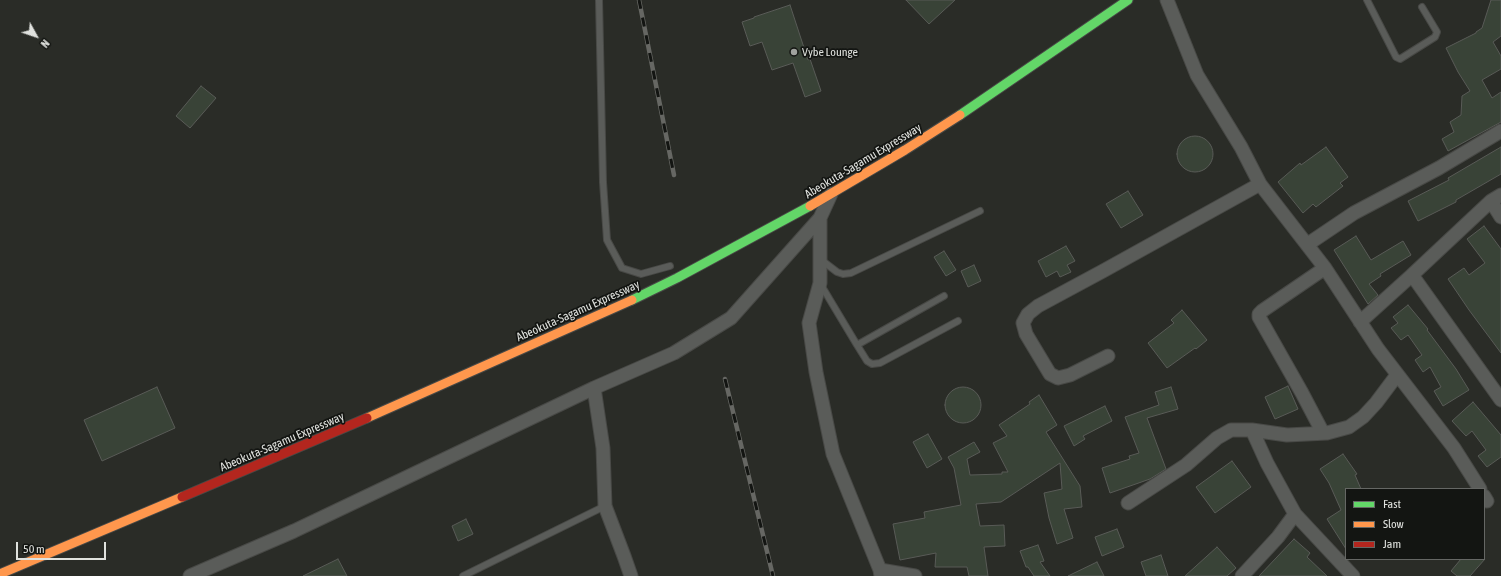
<!DOCTYPE html>
<style>
body{margin:0}
#map{position:relative;width:1501px;height:576px;overflow:hidden;background:#2a2c27;font-family:"Asap Condensed",sans-serif}
canvas{display:block}
.legend{position:absolute;left:1345px;top:488px;width:140px;height:72px;box-sizing:border-box;background:#131512;border:1px solid #656764;margin:0;padding:5px 7px;list-style:none;font-size:12px;color:#e0e2de}
.legend li{display:flex;align-items:center;gap:8px;height:20px}
.legend b{width:20px;border:1px solid #656764}
.north{position:absolute;left:16px;top:16px;width:40px;height:40px;-webkit-text-stroke:3px #131512;paint-order:stroke;rotate:130deg;font-size:11px;font-weight:700;line-height:16px;text-align:center;color:#e0e2de}
.north::after{content:'';display:block;margin:auto;width:14px;height:18px;background:#e0e2de;clip-path:polygon(50% 0,100% 100%,50% 72%,0 100%)}
.scale{position:absolute;left:16px;top:542px;width:90px;height:18px;box-sizing:border-box;border:2px solid #e0e2de;border-top:0;padding-left:5px;font-size:12px;line-height:14px;white-space:nowrap;color:#e0e2de;-webkit-text-stroke:3px #131512;paint-order:stroke}
</style>
<div id="map">
<canvas width="1501" height="576"></canvas>
<ul class="legend">
<li><b style="height:5px;background:#63d668"></b>Fast</li>
<li><b style="height:5px;background:#ff974d"></b>Slow</li>
<li><b style="height:5px;background:#b3261e"></b>Jam</li>
</ul>
<div class="north">N</div>
<div class="scale">50 m</div>
</div>
<script>
const c = document.querySelector('canvas').getContext('2d');
c.lineJoin = 'round';
function fillPath(path, color) { c.fillStyle = color; c.fill(path, 'evenodd'); }
const toPath = rows => new Path2D(rows.map(r => 'M' + r).join(''));
function stroke(path, color, width, dash) { c.strokeStyle = color; c.lineWidth = width; c.lineCap = dash ? 'butt' : 'round'; c.setLineDash(dash || []); c.stroke(path); }
function drawText(font, color, halo, rows, align = 'center') {
  c.font = font + ' "Asap Condensed",sans-serif'; c.lineWidth = 3.5; c.setLineDash([]); c.textBaseline = 'middle'; c.strokeStyle = halo; c.fillStyle = color; for (const [text, x, y, turn = 0] of rows) {
    c.save(); c.translate(x, y); c.rotate((+turn || 0) * Math.PI / 180); c.textAlign = isNaN(turn) ? turn : align; if (halo) c.strokeText(text, 0, 0); c.fillText(text, 0, 0); c.restore();
  }
}
const building = toPath([
 [906,0,955,0,929,24,906,0],
 [1491,0,1501,0,1501,36,1493,42,1501,56,1501,69,1482,80,1492,98,1501,92,1501,122,1448,151,1442,139,1454,132,1450,122,1461,115,1462,96,1470,91,1458,72,1446,48,1476,33,1476,32,1482,28,1491,0],
 [790,5,808,60,810,59,821,91,805,97,793,63,772,70,762,42,750,46,742,22,754,18,754,17,790,5],
 [201,86,216,98,190,128,176,116,201,86],
 '1177 154a18 18 0 1 1 36 0a18 18 0 1 1-36 0Z',
 [1326,147,1348,177,1340,183,1343,186,1316,207,1313,204,1303,213,1278,182,1300,163,1301,165,1326,147],
 [1501,147,1501,174,1456,200,1456,202,1418,221,1408,201,1449,180,1448,178,1501,147],
 [1128,191,1143,215,1121,228,1106,204,1128,191],
 [1484,226,1501,249,1501,353,1469,310,1448,279,1464,268,1469,275,1485,263,1467,239,1484,226],
 [1356,236,1371,260,1403,241,1411,255,1380,274,1381,276,1369,284,1378,295,1368,304,1334,250,1356,236],
 [1066,246,1075,261,1067,265,1071,272,1060,277,1057,271,1046,277,1038,261,1066,246],
 [944,251,956,270,946,276,934,257,944,251],
 [974,265,981,281,968,287,961,271,974,265],
 [1408,305,1428,329,1427,330,1456,369,1469,390,1443,406,1434,391,1441,387,1430,367,1423,372,1415,360,1422,355,1408,335,1401,340,1391,328,1398,323,1393,317,1408,305],
 [1182,310,1207,340,1196,349,1195,348,1167,368,1148,343,1174,323,1171,320,1182,310],
 [1288,386,1298,409,1275,419,1265,397,1288,386],
 '945 405a18 18 0 1 1 36 0a18 18 0 1 1-36 0Z',
 [157,387,175,428,102,461,84,420,157,387],
 [1171,387,1178,409,1147,418,1166,469,1150,479,1110,493,1102,468,1130,459,1129,456,1139,453,1125,417,1159,405,1155,392,1171,387],
 [1039,395,1057,425,1046,432,1080,486,1082,507,1064,509,1073,538,1057,544,1049,518,1044,493,1062,489,1060,463,1001,502,976,504,980,526,1004,525,1005,546,984,547,988,576,969,576,967,567,935,567,936,553,900,560,893,524,925,518,924,512,961,505,954,468,948,457,974,442,980,452,967,459,970,475,1002,474,1002,472,1008,472,993,443,1007,436,999,425,1030,404,1029,402,1039,395],
 [1473,402,1501,435,1501,457,1487,467,1478,456,1486,450,1472,431,1466,436,1452,421,1473,402],
 [1105,406,1112,421,1083,436,1085,439,1074,446,1064,426,1105,406],
 [928,434,942,459,927,468,913,442,928,434],
 [1343,454,1357,474,1355,475,1361,489,1346,489,1346,549,1327,519,1341,510,1329,483,1320,469,1343,454],
 [1232,461,1251,487,1215,513,1196,487,1232,461],
 [466,519,473,534,458,541,452,526,466,519],
 [1117,529,1124,547,1102,556,1095,537,1117,529],
 [1294,539,1310,553,1307,557,1327,576,1259,576,1294,539],
 [1038,545,1044,561,1040,562,1050,576,1034,576,1028,567,1026,567,1020,551,1038,545],
 [1217,547,1236,568,1227,576,1185,576,1217,547],
 [1161,555,1168,576,1146,576,1141,562,1161,555],
 [338,559,347,576,303,576,338,559],
 [1461,559,1485,559,1470,576,1457,576,1451,571,1461,559],
 [1097,562,1104,576,1068,576,1097,562]
]);
fillPath(building, '#394337');
stroke(building, '#595b57', 1);
const lane = toPath([
 [599,0,603,182,607,240,622,268,641,274,670,266],
 [1367,0,1396,57,1400,59,1435,37,1437,32,1422,7],
 [820,259,837,272,843,274,851,273,980,211],
 [821,285,857,345,944,296],
 [857,345,867,361,872,364,880,363,958,321],
 [463,576,605,506]
]);
const street = toPath([
 [1167,0,1197,75,1241,147,1260,184,1325,268,1378,349,1454,448,1480,489],
 [1491,201,1501,217],
 [820,218,820,283,809,323,816,372,833,454,880,570,881,576],
 [1308,244,1354,213,1439,168,1501,131],
 [1412,275,1491,201,1501,195],
 [1360,322,1412,275,1501,400],
 [1108,356,1070,375,1058,378,1050,374,1026,334,1023,323,1028,314,1038,306,1103,271,1260,184],
 [594,388,603,448,605,506,624,556,631,576],
 [1252,430,1267,463,1295,514,1353,576],
 [1323,433,1302,393,1259,317,1259,314,1262,311,1325,268],
 [1484,496,1487,501],
 [1128,503,1186,465,1217,438,1231,430,1252,430,1287,435,1327,433,1349,427,1363,417,1376,403,1397,375],
 [880,570,915,576],
 [190,576,294,531,594,388,674,353,731,318,820,218,831,194],
 [1242,576,1278,537,1295,514]
]);
const fast = toPath([
 [960,115,1128,0],
 [632,300,677,278,810,206]
]);
const slow = toPath([
 [810,206,905,150,960,115],
 [367,418,632,300],
 [0,574,182,497]
]);
const jam = toPath([
 [182,497,367,418]
]);
stroke(lane, '#484946', 8);
stroke(street, '#484946', 15);
stroke(fast, '#484946', 11);
stroke(slow, '#484946', 11);
stroke(jam, '#484946', 11);
stroke(lane, '#5a5c59', 6);
stroke(street, '#5a5c59', 13);
stroke(fast, '#63d668', 9);
stroke(slow, '#ff974d', 9);
stroke(jam, '#b3261e', 9);
const rail = toPath([
 [639,0,674,175],
 [725,379,773,576]
]);
stroke(rail, '#666763', 4.5);
stroke(rail, '#131512', 3, [9]);
for (const [x, y, r, color] of [
 [794,52,4,"#a0a29e"]
]) { const dot = new Path2D(); dot.arc(x, y, r, 0, 2 * Math.PI); c.fillStyle = color; c.fill(dot); stroke(dot, '#131512', 1.5); }
drawText('12px', '#e0e2de', '#131512', [
 ["Vybe Lounge",802,52]
], 'left');
drawText('12px', '#e0e2de', '#131512', [
 ["Abeokuta-Sagamu Expressway",863,161,-31],
 ["Abeokuta-Sagamu Expressway",578,311,-24],
 ["Abeokuta-Sagamu Expressway",282,442,-23]
]);
</script>
